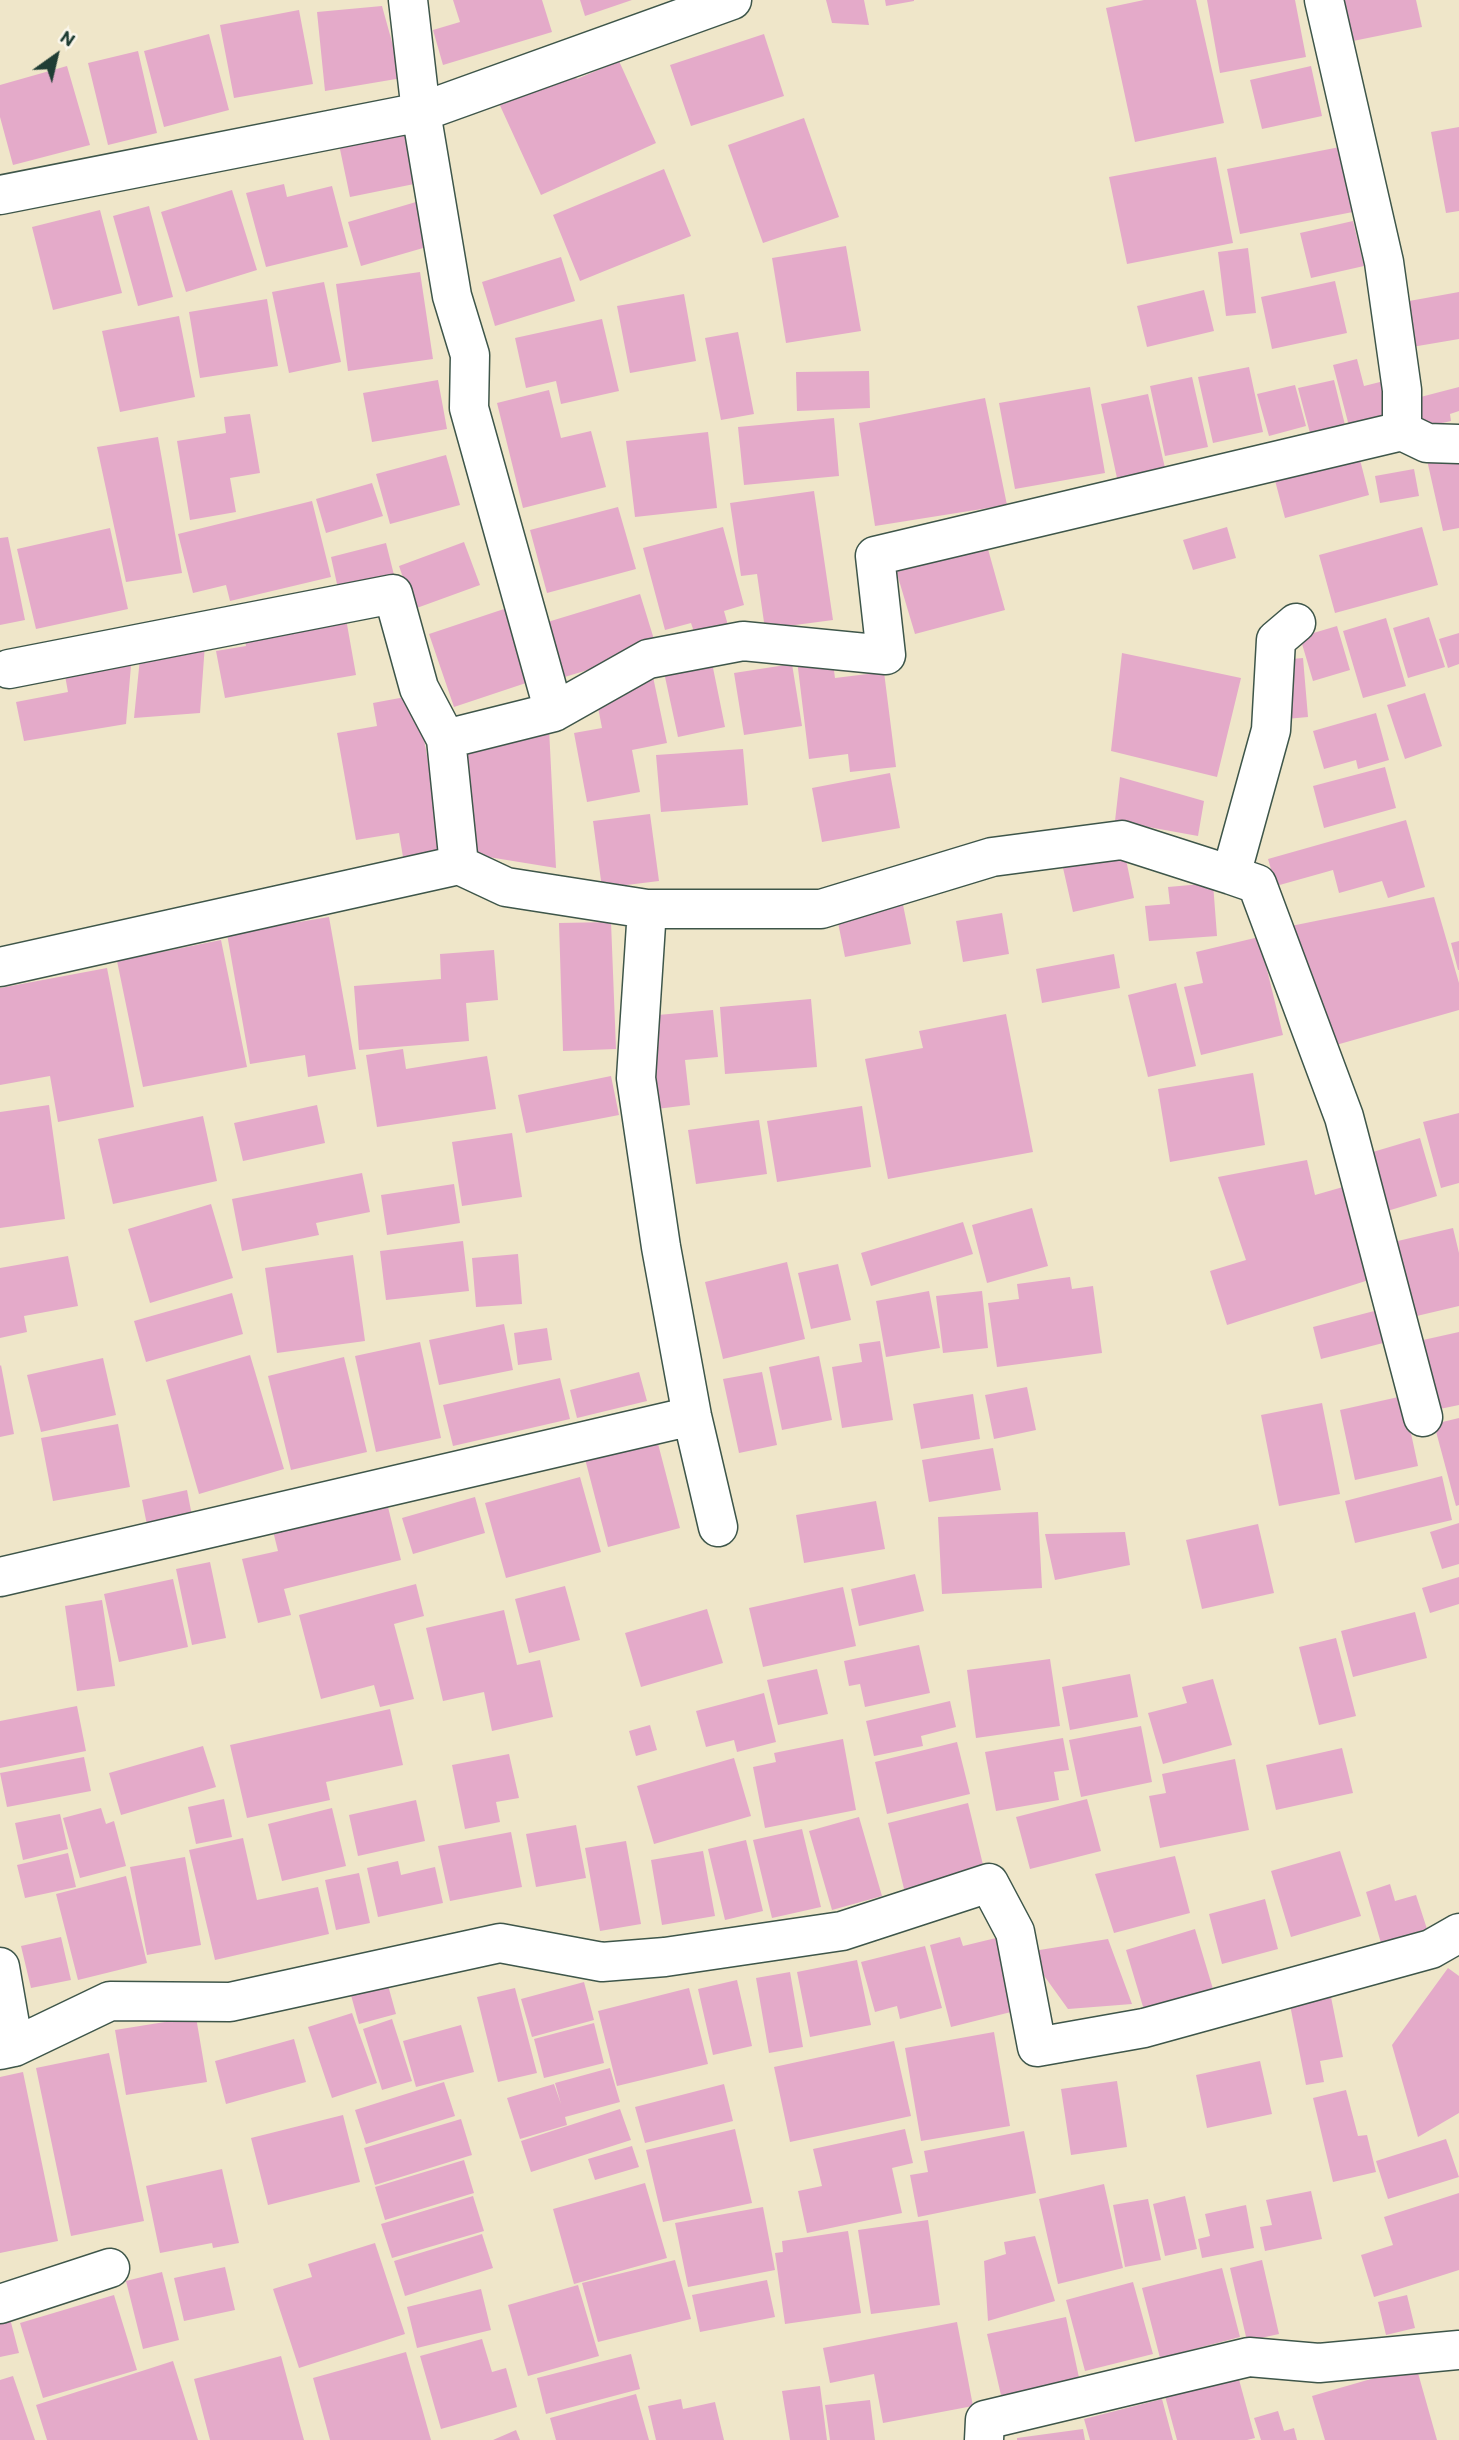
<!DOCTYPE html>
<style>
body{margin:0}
#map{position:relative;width:1459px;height:2440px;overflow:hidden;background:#efe6c9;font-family:Itim,sans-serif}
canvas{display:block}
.north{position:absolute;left:21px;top:21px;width:70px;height:70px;-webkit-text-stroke:5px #fbf7ec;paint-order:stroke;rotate:34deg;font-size:19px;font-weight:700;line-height:28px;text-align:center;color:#1f3d34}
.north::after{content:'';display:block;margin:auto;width:24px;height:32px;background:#1f3d34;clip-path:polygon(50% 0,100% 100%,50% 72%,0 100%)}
</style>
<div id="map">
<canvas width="1459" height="2440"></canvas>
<div class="north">N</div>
</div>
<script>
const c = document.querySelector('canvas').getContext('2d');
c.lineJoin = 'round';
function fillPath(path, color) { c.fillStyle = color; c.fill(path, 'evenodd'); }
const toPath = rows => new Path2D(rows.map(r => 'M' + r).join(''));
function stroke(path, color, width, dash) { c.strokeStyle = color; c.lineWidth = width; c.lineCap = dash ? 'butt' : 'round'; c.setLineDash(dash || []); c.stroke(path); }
fillPath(toPath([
 [453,0,542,0,552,32,443,65,433,30,460,22],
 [580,0,632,0,585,16],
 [826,0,864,0,869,25,832,23],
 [885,0,914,0,914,1,886,6],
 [1144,0,1196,0,1224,123,1135,142,1106,8],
 [1207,0,1295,0,1306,57,1220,73],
 [1344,0,1416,0,1422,27,1353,41],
 [382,6,402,78,325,91,317,12],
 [299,10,313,84,234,98,220,25],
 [209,34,229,110,164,127,144,51],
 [764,34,784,96,691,126,670,65],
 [138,51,157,133,108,145,88,63],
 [619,61,656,143,541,195,497,99,570,66,577,79],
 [67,66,90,145,13,165,0,117,0,85],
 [1311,66,1322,116,1262,129,1250,80],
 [804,118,839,217,763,243,728,145],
 [411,119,424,182,350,197,337,135],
 [1459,127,1459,211,1446,213,1431,132],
 [1345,146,1358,211,1240,234,1227,169],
 [1216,157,1233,243,1127,264,1109,177],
 [664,169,691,236,580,281,553,215],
 [284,184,287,197,332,186,348,247,266,267,246,193],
 [232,190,257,270,186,292,161,212],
 [416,202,430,246,361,266,348,222],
 [149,206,173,297,138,306,113,216],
 [100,210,122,293,53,310,32,227],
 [1353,221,1364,266,1311,278,1300,233],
 [846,246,861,331,786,343,772,258],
 [1248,248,1256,313,1226,316,1218,252],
 [561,257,575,301,495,326,482,282],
 [420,272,433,359,348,371,336,284],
 [1335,281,1347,333,1272,349,1261,297],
 [324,282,341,362,289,373,272,292],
 [1204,290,1214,331,1147,347,1137,306],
 [1459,292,1459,339,1406,348,1398,303],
 [684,294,696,361,630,373,617,306],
 [267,299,278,366,200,378,189,312],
 [179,316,195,397,120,412,102,331],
 [602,319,619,391,561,404,556,381,526,388,515,338],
 [738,332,754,414,721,420,705,338],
 [1357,359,1364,386,1392,379,1401,414,1349,426,1333,365],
 [1249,367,1263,432,1213,443,1198,377],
 [869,371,870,408,797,411,796,372],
 [1192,377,1208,447,1165,456,1150,386],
 [438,380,447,429,372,442,363,393],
 [1334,380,1345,425,1310,433,1298,388],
 [1295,385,1306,426,1269,436,1257,394],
 [1090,387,1105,473,1015,489,999,403],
 [1459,387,1459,411,1450,414,1451,421,1417,429,1409,400],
 [549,390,561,438,591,431,606,487,523,508,497,403],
 [1148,394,1165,468,1117,478,1101,404],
 [985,398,1007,505,875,526,859,423],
 [250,414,260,473,230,478,236,512,190,520,177,441,226,433,224,417],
 [834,418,839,476,744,485,738,427],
 [708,432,717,508,635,517,626,441],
 [158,437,182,573,126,582,97,447],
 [1358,452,1369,495,1285,518,1273,473],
 [1459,453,1459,528,1443,531,1427,460],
 [446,455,460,505,390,524,376,474],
 [1414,469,1419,496,1380,503,1375,476],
 [372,483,383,516,326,533,316,499],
 [814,491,833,620,765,629,757,574,741,576,730,503],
 [312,501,331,577,230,601,226,585,193,593,178,534],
 [618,507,636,569,547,593,530,530],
 [723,527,744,605,724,611,729,629,696,638,691,623,665,630,643,548],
 [1227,527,1236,558,1193,570,1183,540],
 [1422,527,1438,585,1335,613,1319,555],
 [110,528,128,609,36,629,17,549],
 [8,537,25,620,0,625,0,538],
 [464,542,480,585,414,609,399,566],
 [986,542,1005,610,915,634,895,567],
 [386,543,395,579,339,593,331,557],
 [640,594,657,649,558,679,541,624],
 [507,608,532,681,454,707,429,634],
 [345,613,356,675,225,698,216,651,246,646,243,630],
 [1429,617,1445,667,1408,678,1393,628],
 [1386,618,1406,686,1363,698,1343,631],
 [1337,626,1350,670,1313,681,1300,637],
 [1459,633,1459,664,1448,668,1439,639],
 [205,644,200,713,134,718,140,658],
 [710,653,725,727,678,737,662,663],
 [1122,653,1241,678,1217,777,1111,751],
 [132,654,126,724,24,741,16,702,68,692,64,670],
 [832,656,835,678,884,672,896,767,850,772,848,754,809,759,797,660],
 [1303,658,1308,717,1286,719,1281,660],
 [792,664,802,726,744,735,734,673],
 [652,672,667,743,632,750,640,792,587,802,574,733,602,728,596,697],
 [1425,693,1442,746,1405,759,1387,705],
 [416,695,444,850,403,857,399,833,356,840,337,733,377,726,373,703],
 [1376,713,1389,760,1358,769,1356,760,1324,769,1313,731],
 [549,728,556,868,470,854,462,747],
 [743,749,748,805,661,812,656,755],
 [1385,767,1396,808,1324,828,1313,786],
 [890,773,900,828,822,842,812,788],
 [1120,777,1204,801,1198,836,1115,821],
 [650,814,659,881,602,888,593,821],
 [1406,820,1425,887,1388,898,1382,881,1339,893,1333,870,1276,886,1268,859],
 [1123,845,1134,898,1073,912,1061,859],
 [1213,883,1217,936,1149,941,1145,906,1170,904,1168,887],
 [901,895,911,944,845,957,835,908],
 [1434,897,1459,983,1459,1010,1336,1045,1286,927],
 [1002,913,1009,954,963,962,956,921],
 [329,917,356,1069,308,1077,305,1055,250,1064,227,934],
 [611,922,616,1049,563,1051,559,923],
 [1259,937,1283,1035,1201,1055,1184,987,1203,983,1196,952],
 [221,940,247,1067,143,1087,117,961],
 [1459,941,1459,970,1458,970,1451,943],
 [494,950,498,1000,466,1003,469,1041,359,1050,354,986,441,979,440,954],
 [1114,954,1120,988,1042,1003,1036,969],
 [107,968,134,1107,58,1122,50,1076,0,1085,0,988],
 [1176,983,1196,1066,1148,1077,1128,995],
 [811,999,817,1067,725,1074,720,1007],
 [713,1010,718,1057,685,1060,690,1105,656,1109,647,1016],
 [1006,1014,1033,1152,888,1179,865,1059,923,1048,919,1031],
 [403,1049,406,1069,487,1056,496,1109,377,1127,366,1055],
 [1253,1073,1265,1145,1170,1162,1158,1089],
 [611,1076,619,1115,526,1133,518,1095],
 [49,1105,65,1219,0,1228,0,1112],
 [317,1105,325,1143,243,1161,234,1123],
 [862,1106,871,1167,777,1182,767,1121],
 [1459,1113,1459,1183,1441,1188,1423,1122],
 [203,1116,217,1181,113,1204,98,1139],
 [759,1120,767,1174,696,1184,688,1130],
 [512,1133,522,1197,462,1206,452,1142],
 [1420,1138,1437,1196,1384,1212,1366,1154],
 [1307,1160,1315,1195,1343,1187,1372,1279,1227,1325,1210,1271,1246,1260,1218,1177],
 [362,1173,370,1212,316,1223,319,1235,242,1251,232,1199],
 [454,1184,460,1223,387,1235,381,1195],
 [211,1204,233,1278,150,1303,128,1229],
 [1032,1208,1048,1266,987,1283,972,1225],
 [963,1222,973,1254,871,1286,861,1253],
 [1453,1228,1459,1253,1459,1306,1404,1319,1385,1244],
 [463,1241,469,1291,386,1300,380,1251],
 [518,1254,522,1304,476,1307,472,1258],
 [353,1255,365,1341,277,1353,265,1268],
 [68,1256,78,1306,24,1316,27,1332,0,1338,0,1268],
 [787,1262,805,1339,723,1359,705,1282],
 [838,1264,851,1320,811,1329,798,1273],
 [1070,1277,1072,1289,1093,1286,1102,1353,997,1367,988,1303,1019,1299,1017,1284],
 [929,1291,940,1348,886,1357,876,1301],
 [982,1291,988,1348,943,1353,936,1296],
 [232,1293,243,1334,146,1362,134,1321],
 [1378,1310,1387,1342,1321,1359,1313,1327],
 [504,1324,513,1370,439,1385,429,1340],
 [547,1328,552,1360,518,1365,514,1333],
 [1459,1332,1459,1405,1430,1411,1414,1342],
 [880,1341,893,1420,842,1428,832,1367,862,1362,859,1344],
 [420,1342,441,1438,376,1452,355,1356],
 [250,1355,284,1469,199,1494,166,1380],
 [819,1356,832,1420,782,1430,769,1367],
 [344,1357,367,1452,291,1470,268,1376],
 [103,1358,116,1415,41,1432,27,1375],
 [1,1365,14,1434,0,1437,0,1366],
 [639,1372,647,1401,577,1418,570,1390],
 [762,1372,777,1445,739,1453,723,1379],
 [560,1378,570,1419,453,1446,443,1405],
 [1027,1387,1036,1430,994,1439,985,1395],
 [973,1394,980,1439,921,1449,913,1404],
 [1403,1396,1418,1466,1355,1480,1340,1410],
 [1322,1403,1340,1494,1279,1506,1261,1415],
 [1459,1418,1459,1505,1456,1506,1434,1424],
 [118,1424,130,1487,53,1501,41,1438],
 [656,1436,680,1528,608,1547,584,1455],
 [993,1448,1001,1490,929,1502,922,1460],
 [1442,1476,1452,1520,1355,1543,1345,1501],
 [580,1477,601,1552,506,1578,485,1503],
 [187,1490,194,1526,149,1535,142,1500],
 [475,1497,485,1533,413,1554,402,1518],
 [876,1501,885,1549,804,1563,796,1515],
 [387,1503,401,1560,284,1589,291,1615,258,1623,242,1559,278,1551,273,1531],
 [1038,1512,1042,1588,942,1594,938,1517],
 [1459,1523,1459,1564,1442,1569,1430,1532],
 [1258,1524,1274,1593,1202,1609,1186,1540],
 [1125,1532,1130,1565,1055,1580,1045,1534],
 [210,1562,226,1638,192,1645,176,1569],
 [915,1574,924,1611,859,1626,851,1589],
 [1459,1577,1459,1604,1430,1613,1422,1588],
 [173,1579,188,1647,119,1662,104,1594],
 [416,1584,424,1616,394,1624,414,1699,380,1707,374,1685,321,1699,299,1615],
 [565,1586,580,1640,529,1653,515,1599],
 [843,1587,856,1646,763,1667,749,1608],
 [102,1600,115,1686,77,1691,65,1606],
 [707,1609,723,1663,641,1687,625,1633],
 [504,1610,517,1665,540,1660,553,1717,492,1731,484,1692,443,1701,426,1628],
 [1415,1612,1427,1658,1353,1677,1341,1631],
 [1336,1638,1356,1716,1319,1725,1299,1647],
 [919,1645,930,1693,865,1707,860,1684,849,1686,844,1661],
 [1050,1659,1060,1726,976,1738,967,1670],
 [817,1669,828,1714,778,1725,767,1680],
 [1130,1674,1138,1717,1070,1730,1062,1687],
 [1213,1679,1232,1745,1163,1764,1148,1713,1187,1703,1182,1687],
 [764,1693,776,1742,737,1752,734,1740,706,1747,696,1711],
 [950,1701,956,1727,921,1736,923,1746,874,1756,866,1721],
 [77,1706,86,1751,0,1768,0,1721],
 [390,1709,403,1765,326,1782,330,1800,247,1818,230,1745],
 [650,1725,657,1750,636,1756,629,1731],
 [1141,1726,1152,1782,1081,1797,1069,1740],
 [1063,1738,1069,1770,1054,1772,1059,1800,996,1811,985,1752],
 [843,1739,856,1810,765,1828,753,1767,776,1762,774,1753],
 [957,1742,970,1794,887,1814,875,1762],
 [203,1746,216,1787,121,1815,109,1773],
 [1342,1748,1353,1793,1276,1810,1266,1765],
 [509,1754,519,1798,496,1802,500,1822,465,1829,452,1765],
 [84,1757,91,1791,7,1807,0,1773],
 [734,1758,751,1816,654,1844,637,1786],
 [1235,1759,1249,1830,1160,1848,1149,1796,1166,1793,1162,1774],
 [224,1799,232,1837,196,1844,188,1807],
 [1087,1799,1101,1851,1030,1869,1016,1817],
 [416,1800,425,1841,358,1856,349,1815],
 [968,1803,985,1873,905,1893,888,1823],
 [101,1808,106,1824,114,1821,126,1866,80,1878,63,1818],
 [332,1808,346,1866,282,1881,268,1824],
 [60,1814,68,1849,23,1860,15,1823],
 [859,1817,882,1896,832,1910,809,1831],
 [576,1825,586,1878,536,1887,526,1834],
 [802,1829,821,1907,772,1918,753,1840],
 [511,1832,522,1887,450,1901,438,1846],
 [243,1838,257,1900,318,1887,329,1934,215,1960,189,1850],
 [746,1840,763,1911,725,1920,708,1849],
 [626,1841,641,1924,600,1931,585,1848],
 [703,1851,715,1916,662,1925,651,1860],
 [1340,1851,1361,1916,1291,1937,1271,1871],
 [68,1853,76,1887,25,1898,17,1865],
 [1175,1856,1190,1913,1114,1933,1095,1874],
 [185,1857,201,1945,147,1955,130,1867],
 [398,1861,401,1875,435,1867,443,1903,378,1917,367,1868],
 [359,1873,370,1923,336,1930,325,1880],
 [126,1876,147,1963,78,1980,56,1894],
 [1390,1884,1395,1901,1416,1895,1427,1929,1381,1943,1366,1892],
 [1265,1899,1278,1949,1222,1964,1209,1914],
 [1195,1929,1213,1989,1144,2010,1126,1950],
 [61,1937,71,1980,31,1988,21,1946],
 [960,1937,963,1946,996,1938,1015,2011,951,2027,930,1945],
 [1108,1939,1132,2004,1068,2009,1027,1952],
 [925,1946,942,2008,900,2019,897,2006,875,2012,861,1962],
 [857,1960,871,2025,810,2037,797,1972],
 [1448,1968,1459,1976,1459,2113,1418,2137,1392,2045],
 [790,1972,803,2047,769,2053,756,1978],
 [386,1978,396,2014,359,2024,349,1988],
 [737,1980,752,2046,713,2055,698,1989],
 [584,1982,594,2020,532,2037,521,1999],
 [515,1988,537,2073,498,2082,477,1997],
 [689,1988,708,2064,617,2086,598,2011],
 [1331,1997,1343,2057,1320,2061,1324,2082,1306,2085,1290,2005],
 [352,2013,377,2083,332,2098,308,2027],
 [196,2017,207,2082,126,2095,115,2030],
 [392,2019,412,2081,382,2090,363,2029],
 [594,2023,604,2063,544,2078,534,2039],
 [461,2025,474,2072,416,2087,403,2041],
 [994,2032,1010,2126,921,2141,905,2048],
 [294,2039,306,2082,226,2104,215,2061],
 [894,2041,911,2116,790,2142,774,2067],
 [109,2053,144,2221,71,2236,36,2068],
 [1260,2061,1272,2114,1207,2128,1196,2075],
 [610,2068,620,2102,565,2117,567,2125,520,2139,507,2098,554,2084,561,2104,555,2083],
 [23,2072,58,2241,0,2253,0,2077],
 [1117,2081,1127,2147,1071,2155,1061,2089],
 [444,2082,455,2116,366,2144,355,2110],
 [724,2084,733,2121,645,2143,635,2107],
 [1346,2090,1358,2136,1367,2135,1376,2172,1333,2182,1313,2098],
 [620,2109,631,2140,531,2172,521,2141],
 [343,2115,360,2182,268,2205,251,2138],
 [461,2119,472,2155,375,2185,364,2148],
 [735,2129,752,2203,663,2222,646,2150],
 [905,2129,913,2163,892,2168,902,2213,807,2233,798,2191,822,2186,813,2149],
 [1024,2131,1036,2193,918,2217,910,2175,928,2172,924,2151],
 [1446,2139,1459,2177,1388,2199,1376,2161],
 [632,2146,639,2167,595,2180,588,2159],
 [464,2160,474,2193,385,2220,375,2187],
 [222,2169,239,2243,213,2248,212,2243,160,2253,146,2186],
 [645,2183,667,2258,574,2284,553,2209],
 [1104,2184,1123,2268,1058,2284,1039,2199],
 [1311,2191,1322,2239,1265,2251,1260,2227,1272,2225,1266,2200],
 [1459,2193,1459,2270,1374,2297,1361,2255,1393,2245,1384,2217],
 [473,2196,484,2231,392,2258,381,2224],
 [1185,2196,1197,2249,1165,2256,1153,2204],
 [1148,2199,1161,2260,1125,2267,1113,2205],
 [1246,2205,1254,2248,1202,2258,1198,2239,1210,2236,1205,2214],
 [763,2207,775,2270,688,2287,675,2223],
 [928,2220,940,2305,871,2314,858,2230],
 [848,2231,861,2313,785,2324,775,2253,783,2252,782,2241],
 [482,2234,493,2268,405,2296,394,2261],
 [1035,2236,1055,2301,988,2321,984,2261,1006,2254,1004,2242],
 [375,2243,405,2334,299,2368,273,2289,312,2277,308,2264],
 [675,2260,691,2319,598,2342,582,2283],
 [1262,2260,1279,2334,1247,2341,1230,2268],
 [225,2267,235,2310,184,2321,174,2278],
 [1222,2268,1240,2337,1160,2358,1142,2288],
 [162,2272,179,2340,143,2349,126,2281],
 [767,2280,775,2317,700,2332,692,2295],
 [1133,2282,1153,2354,1085,2371,1066,2300],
 [578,2285,599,2356,528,2376,508,2305],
 [481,2289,491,2330,417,2348,407,2307],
 [114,2295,137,2370,43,2398,20,2323],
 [1407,2295,1415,2328,1386,2335,1378,2302],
 [8,2311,19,2353,0,2357,0,2313],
 [1066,2317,1081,2387,1003,2404,987,2334],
 [957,2322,973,2406,883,2423,874,2374,830,2383,823,2348],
 [482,2339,492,2372,506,2368,517,2407,441,2429,420,2356],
 [406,2352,431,2440,330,2440,313,2378],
 [631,2354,640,2389,546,2414,537,2378],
 [281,2356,304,2440,210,2440,194,2379],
 [173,2361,198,2440,47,2440,36,2405],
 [1235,2365,1255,2438,1247,2440,1177,2440,1162,2385],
 [1416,2366,1437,2440,1325,2440,1312,2396],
 [13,2376,35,2440,0,2440,0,2380],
 [820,2386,827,2440,790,2440,782,2391],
 [636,2394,649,2440,556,2440,550,2418],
 [681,2399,683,2409,715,2402,724,2440,656,2440,648,2406],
 [1162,2399,1173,2440,1090,2440,1084,2419],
 [870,2400,875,2440,830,2440,825,2405],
 [1278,2411,1284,2431,1294,2428,1297,2440,1261,2440,1254,2418],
 [1083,2429,1085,2440,1017,2440,1017,2438],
 [516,2430,520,2440,493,2440]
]), '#e4aac9');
const minor = toPath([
 [408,0,421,112,452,296,470,355,469,408,554,712,446,739,459,865],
 [1324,0,1384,262,1402,390,1402,431],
 [0,195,421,112,732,0],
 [9,669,393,594,419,688,446,739],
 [554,712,648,659,743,641,886,655,875,556,1402,431,1427,443,1459,444],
 [1231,875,1271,730,1276,640,1296,623],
 [647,909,636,1078,661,1247,692,1416,718,1527],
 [0,967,459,865,506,887,647,909,821,909,992,857,1122,840,1231,875,1257,884,1344,1117,1423,1417],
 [0,1577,692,1416],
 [0,1967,14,2047],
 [0,2050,14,2047,110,2001,230,2002,500,1943,602,1962,665,1957,842,1931,989,1883,1015,1932,1037,2047,1144,2028,1431,1949,1459,1933],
 [0,2304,110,2268],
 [984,2440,985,2420,1249,2357,1319,2363,1459,2350]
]);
stroke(minor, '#3e564a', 41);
stroke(minor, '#fff', 38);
</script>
